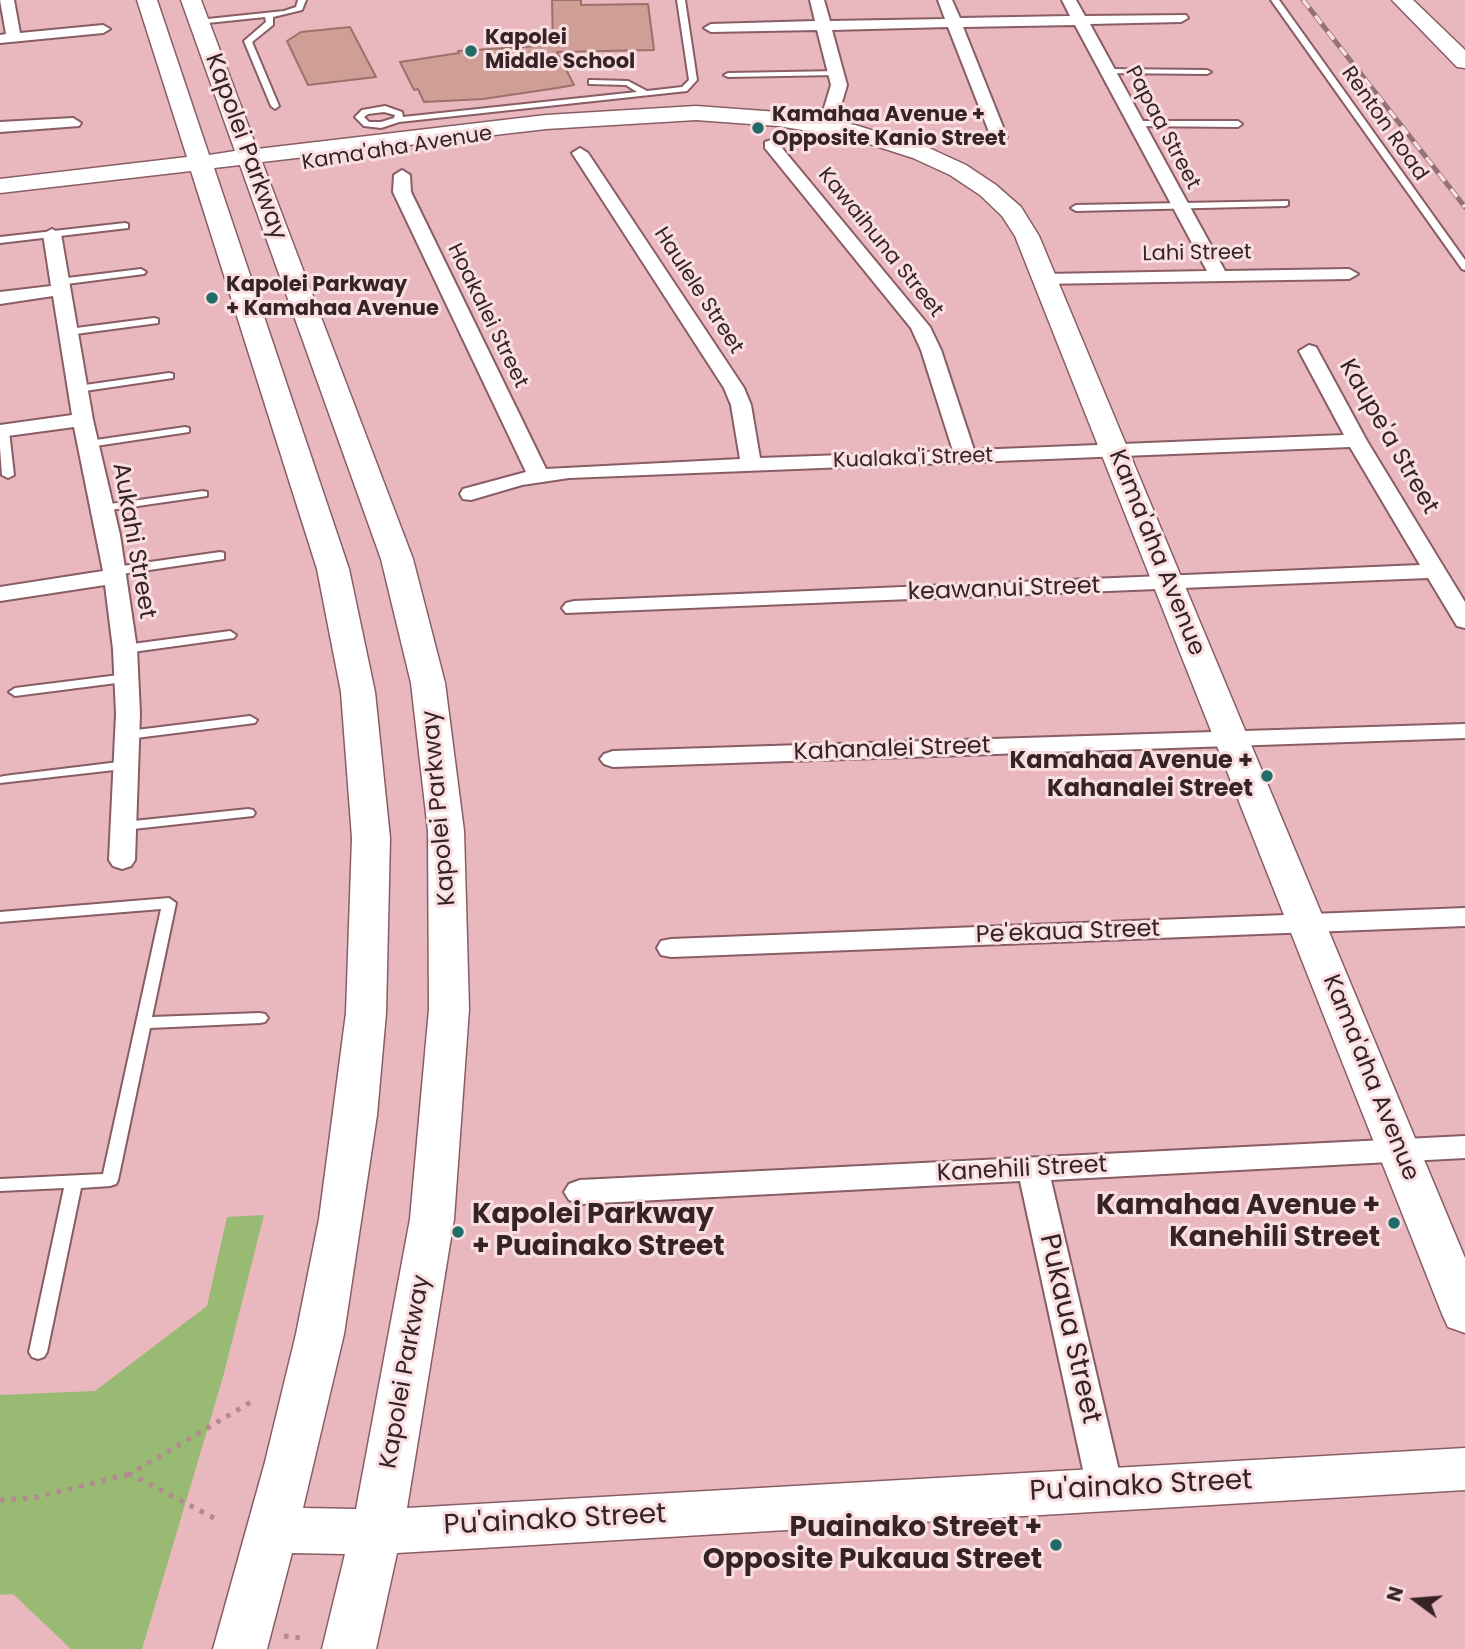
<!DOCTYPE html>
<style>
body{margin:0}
#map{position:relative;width:1465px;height:1649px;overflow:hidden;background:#e9b7be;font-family:Poppins,sans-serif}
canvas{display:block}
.north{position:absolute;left:1381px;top:1565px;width:70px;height:70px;-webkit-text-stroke:5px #f9dfe2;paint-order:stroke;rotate:286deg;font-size:19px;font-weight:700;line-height:28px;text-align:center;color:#362326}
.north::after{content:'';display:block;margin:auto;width:24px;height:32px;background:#362326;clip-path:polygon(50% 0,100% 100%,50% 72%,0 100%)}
</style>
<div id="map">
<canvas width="1465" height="1649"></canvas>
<div class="north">N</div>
</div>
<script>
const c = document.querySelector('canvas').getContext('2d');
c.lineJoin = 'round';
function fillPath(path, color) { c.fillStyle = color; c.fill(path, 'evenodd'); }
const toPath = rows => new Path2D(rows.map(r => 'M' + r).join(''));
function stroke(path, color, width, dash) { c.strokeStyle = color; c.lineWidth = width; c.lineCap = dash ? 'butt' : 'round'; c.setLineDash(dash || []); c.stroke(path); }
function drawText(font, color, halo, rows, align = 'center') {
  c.font = font + ' Poppins,sans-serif'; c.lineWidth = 6; c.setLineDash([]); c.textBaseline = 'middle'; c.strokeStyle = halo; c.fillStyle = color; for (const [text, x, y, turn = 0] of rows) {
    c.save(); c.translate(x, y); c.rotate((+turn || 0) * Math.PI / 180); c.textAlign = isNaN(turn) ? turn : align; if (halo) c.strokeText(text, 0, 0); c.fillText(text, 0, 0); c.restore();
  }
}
fillPath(toPath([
 [264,1215,223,1377,142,1649,71,1649,13,1594,0,1595,0,1395,95,1391,207,1306,227,1217]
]), '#98ba72');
const building = toPath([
 [552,0,581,0,581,5,648,4,654,50,557,52,574,85,557,88,483,99,424,102,418,89,414,90,400,62,459,53,458,51,553,45,552,0],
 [350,27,376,77,308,85,287,41,301,32,350,27]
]);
fillPath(building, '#cf9f97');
stroke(building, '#9d716a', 2);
const lane = toPath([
 [298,0,306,0,302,10,273,17,273,25,252,42,279,106,275,109,271,106,244,41,266,22,265,17,198,24,194,22,198,20,284,11,296,7,298,0],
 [677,0,685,0,697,80,687,91,399,122,381,128,364,126,355,117,362,110,385,106,402,112,403,117,637,92,626,85,589,84,589,80,592,80,628,81,647,91,682,87,689,80,677,0],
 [384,112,395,115,394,118,381,122,369,122,364,117,368,114,384,112],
 [1271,0,1279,0,1465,260,1465,270,1462,269,1271,0],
 [1107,69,1207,70,1211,72,1207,74,1104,73,1103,71,1107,69],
 [840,71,840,75,837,75,728,77,724,75,728,73,840,71],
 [1137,121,1238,121,1242,124,1238,127,1134,126,1133,124,1137,121],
 [1288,201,1288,205,1285,206,1076,211,1071,208,1076,205,1288,201],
 [125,223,128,224,128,228,0,243,0,237,125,223],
 [141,269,146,272,144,274,59,285,54,282,59,279,141,269],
 [154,318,158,319,158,323,68,335,63,332,68,329,154,318],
 [169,373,173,374,173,378,78,392,73,389,78,386,169,373],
 [185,427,189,428,189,432,89,447,83,444,89,441,185,427],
 [4,428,9,431,14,475,8,478,2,475,0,448,0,429,4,428],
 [203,491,207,492,207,496,103,511,97,508,103,505,203,491],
 [220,552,224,553,224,559,115,575,109,571,115,567,220,552],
 [230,631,236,635,234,638,125,653,119,649,125,645,230,631],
 [127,674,133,678,132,681,15,696,9,692,15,688,127,674],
 [250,716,257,720,255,723,128,739,121,735,128,731,250,716],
 [127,761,132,762,134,765,132,768,0,783,0,777,4,776,127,761],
 [248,809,253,810,255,813,253,816,124,830,117,826,124,822,248,809],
 [169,898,176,903,152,1017,260,1013,265,1014,268,1018,265,1022,260,1023,150,1028,118,1180,116,1184,110,1186,81,1188,47,1352,44,1357,38,1359,32,1357,29,1352,64,1188,0,1191,0,1179,103,1174,161,909,0,922,0,912,169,898]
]);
const street = toPath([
 [0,0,14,0,20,33,103,25,110,29,103,33,0,43,0,35,6,34,0,0],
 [810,0,824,0,830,21,945,19,938,0,952,0,960,18,1070,16,1062,0,1076,0,1085,16,1186,15,1188,18,1181,22,1090,24,1225,271,1349,269,1358,274,1349,279,1039,284,1036,280,1045,274,1207,271,1075,25,963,27,1007,137,999,142,991,137,948,27,832,30,847,85,840,109,824,128,818,130,810,125,824,108,831,85,817,30,711,32,704,28,711,24,815,21,810,0],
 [73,118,81,123,79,126,0,132,0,122,73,118],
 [771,140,777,142,930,327,941,350,974,450,1344,435,1299,351,1309,345,1316,347,1367,441,1465,602,1465,628,1457,626,1428,578,566,613,562,608,566,603,574,601,1420,565,1350,447,569,478,522,485,471,500,463,499,460,494,463,489,526,472,393,192,394,175,402,170,410,175,411,192,546,469,740,459,731,405,724,388,572,153,580,148,588,153,744,388,751,405,760,458,953,451,921,350,911,328,765,148,765,142,771,140],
 [52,229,61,234,93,420,120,535,137,649,140,714,135,860,131,866,122,869,113,866,109,860,116,714,113,649,105,585,0,601,0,587,103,571,74,427,0,437,0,425,72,415,53,296,0,304,0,292,51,286,43,234,52,229],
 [1465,724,1465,738,613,767,604,764,600,759,604,754,613,751,1465,724],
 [1465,908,1465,926,671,957,661,955,657,948,661,941,671,939,1465,908],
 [1465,1136,1465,1158,1051,1180,1123,1488,1118,1499,1105,1503,1092,1499,1087,1488,1020,1181,580,1204,569,1200,564,1192,569,1184,580,1180,1465,1136]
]);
const secondary = toPath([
 [137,0,157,0,209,155,235,151,181,0,201,0,257,149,546,115,696,106,778,112,855,125,929,148,966,165,996,185,1021,207,1039,236,1465,1258,1465,1333,1448,1327,1442,1314,1015,236,1002,216,980,195,950,175,913,158,851,138,778,126,696,120,546,129,262,162,413,559,445,683,464,831,469,1009,454,1219,407,1508,1465,1448,1465,1490,397,1553,376,1649,322,1649,345,1554,292,1553,267,1649,213,1649,265,1462,296,1334,319,1219,346,1013,352,838,341,692,317,569,191,171,0,193,0,179,187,157,137,0],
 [240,165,381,559,411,683,428,831,429,1009,410,1219,356,1509,303,1508,344,1334,377,1115,386,1013,390,838,375,692,349,569,214,168,240,165],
 [1392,0,1413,0,1465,50,1465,68,1457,67,1392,0]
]);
stroke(lane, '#895d64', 4);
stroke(street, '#895d64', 4);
stroke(secondary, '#895d64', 3);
stroke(toPath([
 [0,1500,33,1498,130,1474],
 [214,1518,130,1474,251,1402],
 [284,1636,301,1638]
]), '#b38a90', 5, [4.5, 7]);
fillPath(lane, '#fff');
fillPath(street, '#fff');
fillPath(secondary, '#fff');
const rail = toPath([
 [1303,0,1465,207]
]);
stroke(rail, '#957277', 5);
stroke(rail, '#f9dfe2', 3.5, [10]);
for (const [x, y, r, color] of [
 [471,51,7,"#226c67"],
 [758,128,7,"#226c67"],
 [212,298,7,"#226c67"],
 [1267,776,7,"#226c67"],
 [1394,1223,7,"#226c67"],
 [458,1232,7,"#226c67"],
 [1056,1545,7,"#226c67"]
]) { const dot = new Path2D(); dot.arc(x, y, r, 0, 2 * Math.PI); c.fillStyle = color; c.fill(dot); stroke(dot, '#f9dfe2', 2.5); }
drawText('bold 21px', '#362326', '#f9dfe2', [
 ["Kapolei",485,39],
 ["Middle School",485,63],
 ["Kamahaa Avenue +",772,116],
 ["Opposite Kanio Street",772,140],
 ["Kapolei Parkway",226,286],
 ["+ Kamahaa Avenue",226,310]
], 'left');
drawText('21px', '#362326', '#f9dfe2', [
 ["Renton Road",1384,124,55],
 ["Papaa Street",1162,128,62],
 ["Kama'aha Avenue",397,149,-9],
 ["Kawaihuna Street",880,243,51],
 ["Lahi Street",1197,254,-1],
 ["Haulele Street",698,291,57],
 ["Hoakalei Street",487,316,64],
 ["Kualaka'i Street",913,459,-2]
]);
drawText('24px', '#362326', '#f9dfe2', [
 ["Kapolei Parkway",245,147,70],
 ["Kaupe'a Street",1388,437,60],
 ["Aukahi Street",133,541,80],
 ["Kama'aha Avenue",1156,553,68],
 ["keawanui Street",1004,590,-2],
 ["Kahanalei Street",892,750,-2],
 ["Kapolei Parkway",440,808,-95],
 ["Pe'ekaua Street",1068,933,-2],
 ["Kama'aha Avenue",1370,1078,68],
 ["Kanehili Street",1022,1170,-3],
 ["Kapolei Parkway",406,1372,-80]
]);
drawText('bold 24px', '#362326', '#f9dfe2', [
 ["Kamahaa Avenue +",1253,762],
 ["Kahanalei Street",1253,790]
], 'right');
drawText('bold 28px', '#362326', '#f9dfe2', [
 ["Kamahaa Avenue +",1380,1207],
 ["Kanehili Street",1380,1239],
 ["Kapolei Parkway",472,1216,"left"],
 ["+ Puainako Street",472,1248,"left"],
 ["Puainako Street +",1042,1529],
 ["Opposite Pukaua Street",1042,1561]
], 'right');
drawText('28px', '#362326', '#f9dfe2', [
 ["Pukaua Street",1069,1329,77],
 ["Pu'ainako Street",1141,1487,-3],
 ["Pu'ainako Street",555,1521,-3]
]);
</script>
